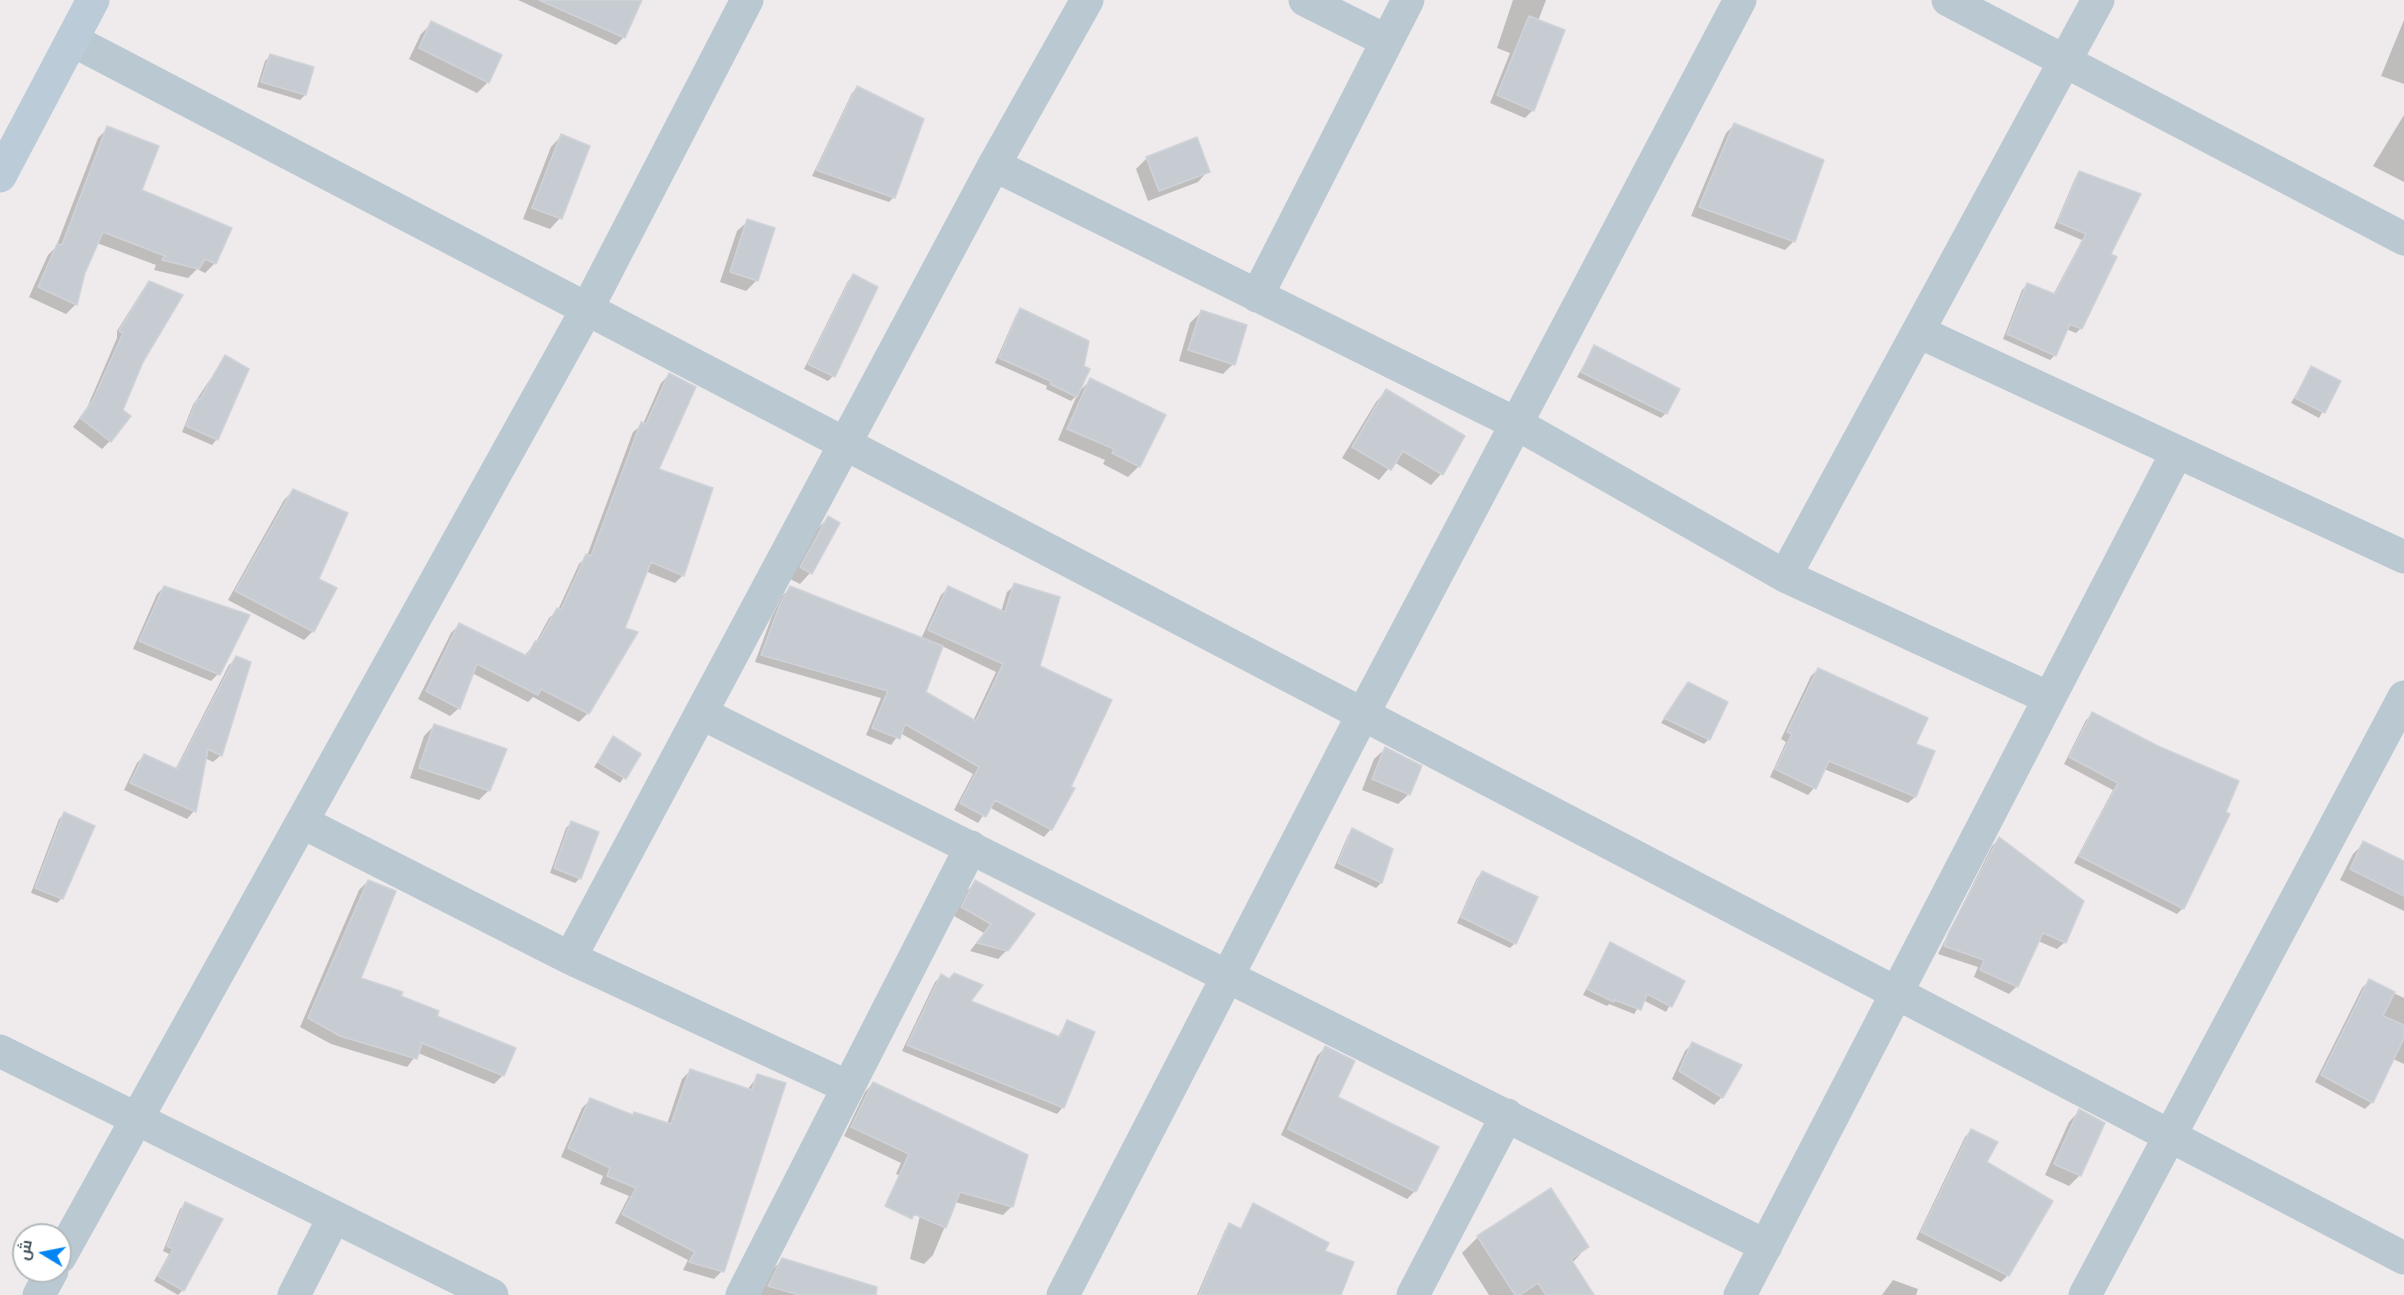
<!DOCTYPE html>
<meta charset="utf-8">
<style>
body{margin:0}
#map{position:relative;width:2404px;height:1295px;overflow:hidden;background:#efebec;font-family:Overpass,Cairo,sans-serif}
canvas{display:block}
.north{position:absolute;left:12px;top:1223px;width:60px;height:60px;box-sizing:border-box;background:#fff;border:2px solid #b3babd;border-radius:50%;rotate:280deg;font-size:16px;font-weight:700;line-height:24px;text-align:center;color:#42525b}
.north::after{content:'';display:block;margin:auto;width:21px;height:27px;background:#0285f2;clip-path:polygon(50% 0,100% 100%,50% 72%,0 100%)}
</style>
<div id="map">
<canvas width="2404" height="1295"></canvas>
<div class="north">ش</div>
</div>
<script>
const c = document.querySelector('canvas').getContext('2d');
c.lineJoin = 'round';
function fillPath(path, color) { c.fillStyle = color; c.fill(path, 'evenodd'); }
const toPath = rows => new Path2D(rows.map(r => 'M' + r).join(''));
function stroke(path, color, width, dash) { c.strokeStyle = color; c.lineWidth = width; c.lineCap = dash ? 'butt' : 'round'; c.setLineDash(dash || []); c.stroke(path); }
fillPath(toPath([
 [518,0,640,0,624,37,616,45],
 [1513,0,1546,0,1538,21,1533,110,1525,118,1490,103,1510,53,1497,48],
 [2404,20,2404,84,2381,76],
 [432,23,488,82,477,93,409,59,421,34],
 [270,56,312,68,305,95,300,100,257,87,265,61],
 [857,88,894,197,889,202,812,176,852,93],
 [2404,115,2404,182,2373,166],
 [1735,124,1794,241,1785,250,1691,216,1726,133],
 [108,128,141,190,215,263,205,273,197,269,188,278,154,270,156,265,97,243,83,273,76,304,66,314,29,297,48,255,56,247,98,138],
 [561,136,560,218,550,229,523,219,551,147],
 [1147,158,1208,171,1198,182,1148,201,1136,169],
 [2080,173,2109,255,2081,328,2076,333,2066,329,2055,355,2050,360,2003,339,2022,290,2027,285,2053,295,2082,240,2054,228,2075,178],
 [748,221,757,280,746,291,720,282,737,231],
 [854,276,833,376,828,381,804,369,848,281],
 [150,282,141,361,110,441,102,449,73,427,86,410,117,338,117,331,142,291],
 [1021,310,1079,392,1090,380,1139,466,1128,477,1103,464,1105,460,1058,440,1077,395,1071,401,1046,389,1047,386,995,363,1016,315],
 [1201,312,1233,364,1223,374,1179,361,1190,323],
 [1594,347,1666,413,1661,418,1577,377],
 [225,357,217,439,212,445,182,432,193,405],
 [2311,368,2339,381,2319,418,2291,403],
 [669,375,657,470,683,575,675,583,645,571,623,629,636,633,587,714,579,722,533,697,528,702,472,673,459,708,450,716,418,699,451,633,459,625,524,656,535,644,549,618,558,610,579,564,587,556,633,432,643,424,661,383],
 [1386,391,1441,474,1431,485,1394,462,1379,480,1342,458,1376,402],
 [293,491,318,580,335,589,313,631,304,640,228,600,284,500],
 [828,518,838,524,810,573,800,584,790,579,817,529],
 [1015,585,1051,829,1044,837,989,807,978,823,954,810,973,774,900,733,891,745,866,735,881,698,755,662,772,616,783,595,790,588,921,639,941,595,948,588,1001,612,1007,592],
 [942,646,996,672,973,721,924,693],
 [164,587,248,616,218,674,211,681,133,649,157,594],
 [237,658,221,755,213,762,205,758,194,811,187,819,124,790,137,763,144,756,175,770,229,665],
 [1818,669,1914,744,1933,752,1915,797,1908,803,1824,769,1814,788,1808,795,1770,777,1786,742,1781,739,1811,676],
 [1688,684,1709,739,1704,744,1661,723],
 [2093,714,2224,813,2183,908,2177,914,2074,863,2113,790,2064,764,2086,720],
 [434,726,489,790,479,800,410,778,424,736],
 [614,738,639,755,620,783,594,767],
 [1385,749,1409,794,1398,804,1362,790,1374,759],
 [64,814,62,898,57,903,31,893,59,819],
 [571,823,580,878,575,883,550,873,566,828],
 [1353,830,1391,850,1381,883,1376,888,1334,868,1348,835],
 [1999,839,2065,942,2057,949,2038,941,2017,986,2009,994,1974,977,1978,967,1938,954,1992,846],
 [2364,843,2404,863,2404,911,2340,880,2353,854],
 [1482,873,1515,943,1510,948,1457,923,1477,878],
 [368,881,359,978,435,1017,503,1075,494,1084,418,1053,407,1067,331,1044,300,1027,359,890],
 [975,882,1007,950,998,959,970,951,984,933,954,916,967,891],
 [1610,944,1683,982,1666,1012,1643,1000,1634,1014,1609,1004,1607,1006,1583,995],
 [941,976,969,1001,1058,1037,1067,1022,1063,1107,1057,1114,902,1051,935,982],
 [2369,981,2404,998,2404,1064,2393,1059,2372,1102,2365,1109,2315,1082,2362,988],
 [1693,1043,1722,1097,1714,1105,1672,1079,1685,1051],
 [1325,1048,1336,1098,1415,1191,1407,1199,1281,1135,1317,1056],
 [690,1071,747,1090,758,1076,722,1271,714,1279,683,1270,688,1260,615,1223,629,1196,600,1184,603,1176,561,1157,582,1108,590,1100,632,1116,634,1113,667,1124,682,1079],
 [873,1083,1012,1206,1003,1215,955,1202,933,1255,924,1264,910,1259,927,1185,896,1174,901,1163,844,1136,865,1092],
 [2079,1111,2080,1175,2069,1186,2045,1175,2069,1122],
 [1972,1130,1985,1162,2008,1275,2001,1282,1916,1239,1965,1137],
 [185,1204,183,1290,178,1295,154,1281,169,1254,163,1251,180,1209],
 [1254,1205,1279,1295,1197,1295,1225,1230,1230,1225,1240,1229],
 [1478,1237,1587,1247,1572,1263,1592,1295,1489,1295,1462,1253],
 [782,1260,860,1295,760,1295,773,1269],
 [1893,1280,1918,1289,1916,1295,1882,1295]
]), '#0003');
const building = toPath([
 [539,0,642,0,625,38,539,0],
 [1529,16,1565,30,1534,111,1497,95,1529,16],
 [431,21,502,55,489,83,419,48,431,21],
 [270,54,314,67,306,95,261,82,270,54],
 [857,86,924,119,895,198,816,170,857,86],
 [1734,123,1824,160,1795,242,1699,207,1734,123],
 [107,126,159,146,142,190,232,228,216,264,205,259,199,269,162,260,165,256,103,232,85,273,77,305,38,287,57,244,62,245,107,126],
 [561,134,590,146,562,219,532,208,561,134],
 [1197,137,1210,172,1159,191,1146,157,1197,137],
 [2079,171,2141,194,2111,254,2117,257,2082,329,2070,324,2056,356,2007,334,2027,283,2055,294,2086,234,2058,222,2079,171],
 [747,219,775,228,758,281,730,272,747,219],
 [853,274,878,287,835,377,808,364,853,274],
 [149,281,183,295,143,362,123,410,131,416,111,442,80,418,93,400,123,333,119,331,149,281],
 [1020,308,1089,341,1084,366,1090,369,1077,397,1050,384,1051,381,999,358,1020,308],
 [1201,310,1247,325,1235,365,1188,350,1201,310],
 [1594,345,1680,389,1667,414,1581,372,1594,345],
 [225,355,249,369,218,440,186,426,198,398,200,399,225,355],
 [2311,366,2341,381,2325,413,2295,398,2311,366],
 [669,373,696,387,659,469,713,488,684,576,651,562,625,628,638,632,589,714,541,689,538,695,477,664,460,709,426,691,459,623,527,656,535,641,538,642,557,608,561,610,586,554,591,556,641,422,646,424,669,373],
 [1090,378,1166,415,1140,467,1112,453,1114,449,1067,429,1090,378],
 [1386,389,1465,436,1443,475,1403,451,1391,470,1352,447,1386,389],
 [293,489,348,513,319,579,337,588,314,632,235,591,293,489],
 [828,516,840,523,812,574,800,567,828,516],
 [1014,583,1060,597,1040,666,1112,700,1071,787,1075,788,1052,830,995,800,986,817,960,803,979,767,905,724,900,739,872,728,888,691,761,655,779,607,790,586,943,646,926,692,976,721,1003,664,928,630,948,586,1005,612,1014,583],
 [164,586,250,615,220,675,139,641,164,586],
 [236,656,251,662,222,756,208,749,196,812,130,783,144,754,177,769,236,656],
 [1818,668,1928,718,1916,744,1935,751,1916,797,1829,761,1816,789,1775,769,1792,734,1787,732,1818,668],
 [1688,682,1728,702,1710,740,1664,718,1688,682],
 [2092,712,2158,746,2239,781,2226,812,2230,814,2184,909,2079,856,2118,783,2069,757,2092,712],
 [434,724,507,749,490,791,419,768,434,724],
 [613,736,641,754,626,779,598,762,613,736],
 [1385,747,1422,766,1410,795,1372,779,1385,747],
 [64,812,95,826,63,899,35,888,64,812],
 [571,821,599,832,581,879,554,868,571,821],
 [1352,828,1393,849,1382,883,1338,863,1352,828],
 [1999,837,2084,901,2066,943,2043,933,2018,987,1980,970,1984,960,1944,946,1948,934,1999,837],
 [2363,841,2404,861,2404,896,2350,869,2363,841],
 [1482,871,1538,897,1516,944,1461,917,1482,871],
 [368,880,396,891,361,978,403,992,401,996,439,1011,437,1016,516,1048,504,1076,422,1043,417,1059,340,1036,308,1018,368,880],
 [975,880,1035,914,1008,951,977,943,991,924,961,907,975,880],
 [1610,942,1685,981,1672,1007,1647,994,1641,1010,1615,1000,1614,1002,1587,989,1610,942],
 [954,973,983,985,971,1001,1060,1037,1067,1020,1095,1032,1064,1108,907,1045,941,974,949,979,954,973],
 [2369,979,2395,992,2383,1016,2404,1025,2404,1038,2373,1103,2321,1075,2369,979],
 [1692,1042,1742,1065,1723,1098,1679,1071,1692,1042],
 [1325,1046,1355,1061,1338,1097,1439,1147,1416,1192,1288,1129,1325,1046],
 [690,1069,752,1090,757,1074,786,1083,724,1272,689,1262,695,1252,622,1214,636,1188,607,1176,610,1168,568,1148,590,1098,633,1115,634,1112,671,1124,690,1069],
 [873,1082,1028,1155,1013,1207,960,1192,946,1228,914,1214,912,1219,885,1206,909,1154,851,1127,873,1082],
 [2079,1109,2105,1123,2081,1176,2054,1164,2079,1109],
 [1971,1129,1998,1142,1987,1162,2053,1201,2009,1276,1921,1232,1971,1129],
 [1551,1188,1589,1247,1571,1259,1594,1295,1546,1295,1538,1283,1520,1295,1515,1295,1477,1236,1551,1188],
 [185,1202,223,1219,184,1291,158,1276,173,1249,167,1246,185,1202],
 [1253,1203,1329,1243,1325,1251,1354,1262,1341,1295,1199,1295,1229,1223,1241,1229,1253,1203],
 [782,1258,877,1287,876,1295,799,1295,768,1286,782,1258]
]);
fillPath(building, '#c7ccd2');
stroke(building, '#cfd3d9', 1.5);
stroke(toPath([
 [1305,0,1387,41],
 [1948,0,2404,239],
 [72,40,2404,1258],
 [994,165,1517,424,1785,576,2049,698],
 [1257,296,1408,0],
 [1919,332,2404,557],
 [1785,576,2098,0],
 [701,713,1766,1246],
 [302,822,570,958,848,1087],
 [570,958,994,165,1087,0],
 [0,1051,492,1295],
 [60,1257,587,309,747,0],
 [39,1295,52,1271],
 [294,1295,334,1217],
 [742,1295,971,847],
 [1063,1295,1363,714,1740,0],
 [1413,1295,1507,1115],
 [1740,1295,2177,452],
 [2085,1295,2404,697]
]), '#bac9d1', 33);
stroke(toPath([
 [0,176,93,0]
]), '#bbccd8', 33);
</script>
